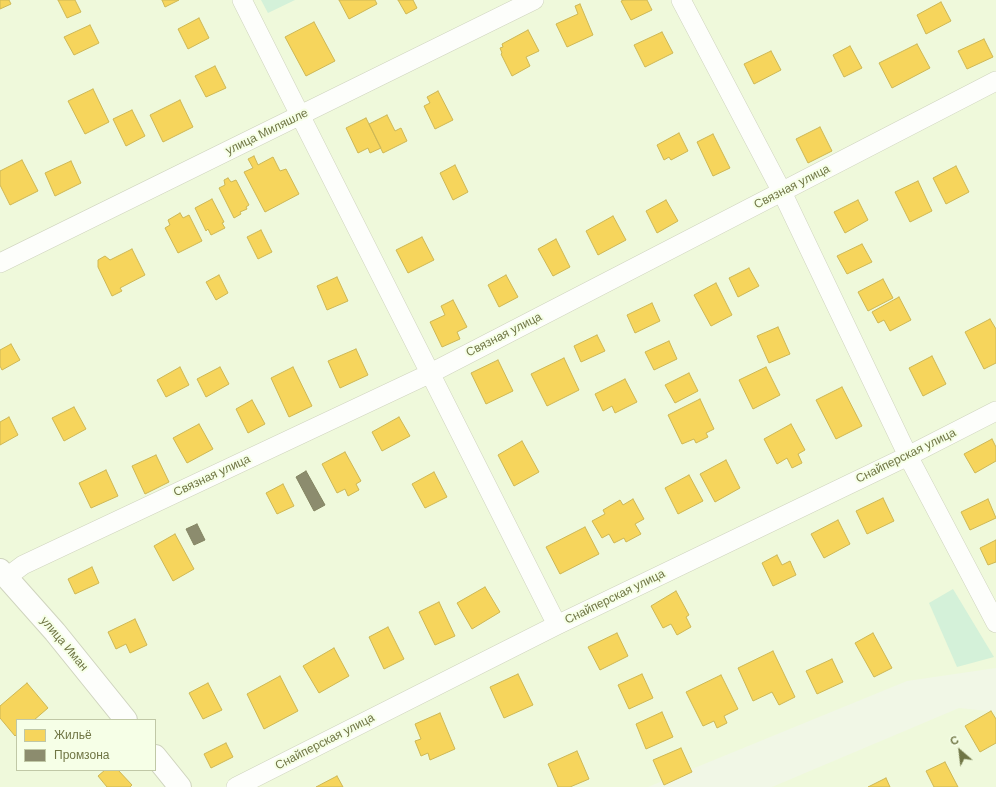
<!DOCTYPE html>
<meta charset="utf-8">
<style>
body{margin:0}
#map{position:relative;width:996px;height:787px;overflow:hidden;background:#f1f7e6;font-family:Arial,sans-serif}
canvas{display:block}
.legend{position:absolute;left:16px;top:719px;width:140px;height:52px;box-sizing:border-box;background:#f6ffe7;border:1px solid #c0c8a6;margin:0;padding:5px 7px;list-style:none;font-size:12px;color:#707645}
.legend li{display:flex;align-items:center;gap:8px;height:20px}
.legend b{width:20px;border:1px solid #c0c8a6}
.north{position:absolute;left:940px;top:731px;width:40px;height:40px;-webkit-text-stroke:3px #f6ffe7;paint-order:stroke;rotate:332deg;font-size:11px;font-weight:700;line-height:16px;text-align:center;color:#707645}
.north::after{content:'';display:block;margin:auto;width:14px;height:18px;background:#707645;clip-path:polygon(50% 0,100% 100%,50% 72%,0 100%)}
</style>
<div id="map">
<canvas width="996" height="787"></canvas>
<ul class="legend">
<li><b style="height:11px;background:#f6d55c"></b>Жильё</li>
<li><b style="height:11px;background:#8c8c6e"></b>Промзона</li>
</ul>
<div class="north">С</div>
</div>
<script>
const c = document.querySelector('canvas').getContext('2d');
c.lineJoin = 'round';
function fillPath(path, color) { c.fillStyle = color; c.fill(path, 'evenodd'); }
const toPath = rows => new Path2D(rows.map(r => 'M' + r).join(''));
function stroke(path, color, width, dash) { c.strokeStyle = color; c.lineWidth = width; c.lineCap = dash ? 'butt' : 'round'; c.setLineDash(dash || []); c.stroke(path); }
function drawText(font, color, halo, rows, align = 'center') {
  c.font = font + ' Arial,sans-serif'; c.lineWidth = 4; c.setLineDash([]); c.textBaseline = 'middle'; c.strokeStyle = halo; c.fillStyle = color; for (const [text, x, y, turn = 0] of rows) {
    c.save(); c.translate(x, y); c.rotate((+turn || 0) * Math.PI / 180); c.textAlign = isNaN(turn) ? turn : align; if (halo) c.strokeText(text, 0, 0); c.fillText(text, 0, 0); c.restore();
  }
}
fillPath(toPath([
 [0,0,996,0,996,668,907,681,648,787,0,787],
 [17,720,155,720,155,770,17,770],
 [959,708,996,712,996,787,772,787]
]), '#eff9db');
fillPath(toPath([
 [261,0,295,0,268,13],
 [953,589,994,657,957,667,929,603]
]), '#d4f1d9');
const homes = toPath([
 [0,0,9,0,11,4,0,9,0,0],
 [58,0,75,0,81,12,67,18,58,0],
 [162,0,179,0,165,7,162,0],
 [339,0,375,0,377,4,349,19,339,0],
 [398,0,413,0,417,8,406,14,398,0],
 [624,0,647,0,652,10,631,20,621,1,624,0],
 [941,2,951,21,926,34,917,15,941,2],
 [580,4,593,35,567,47,556,24,578,14,575,6,580,4],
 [199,18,209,38,188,49,178,29,199,18],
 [314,22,335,61,306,76,285,37,314,22],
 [90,25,99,43,74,55,64,37,90,25],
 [528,30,539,51,526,57,530,66,512,76,501,54,502,53,500,48,503,47,502,44,528,30],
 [662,32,673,53,645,67,634,45,662,32],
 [984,39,993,57,967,69,958,51,984,39],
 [917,44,930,68,892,88,879,63,917,44],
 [850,46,862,68,844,77,833,55,850,46],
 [771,51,781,70,754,84,744,64,771,51],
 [215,66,226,88,206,97,195,76,215,66],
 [93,89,109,122,85,134,68,101,93,89],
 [438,91,453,120,435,129,424,106,430,103,427,97,438,91],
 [180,100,193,127,163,142,150,115,180,100],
 [132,110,145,136,126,146,113,119,132,110],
 [387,115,395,131,401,128,407,141,383,153,369,124,387,115],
 [366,118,381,148,370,153,368,148,358,153,346,128,366,118],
 [820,127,832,151,808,163,796,139,820,127],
 [679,133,688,151,671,160,669,157,664,160,657,145,679,133],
 [713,134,730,168,713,176,697,142,713,134],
 [254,156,258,165,273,157,280,171,286,169,299,194,265,212,244,172,253,168,248,159,254,156],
 [22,160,38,191,10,205,0,185,0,171,22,160],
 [71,161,81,183,55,196,45,173,71,161],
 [455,165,468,192,453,200,440,173,455,165],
 [956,166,969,192,946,204,933,178,956,166],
 [228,178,231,182,236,180,249,205,246,207,247,209,240,212,241,214,234,218,219,188,225,185,224,180,228,178],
 [918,181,932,211,910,222,895,192,918,181],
 [212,199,224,222,222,223,225,228,211,235,208,229,206,231,195,208,212,199],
 [666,200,678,221,657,233,646,211,666,200],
 [858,200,868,220,845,233,834,212,858,200],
 [180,213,183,218,189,215,202,241,178,253,165,228,170,225,168,220,180,213],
 [613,216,626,240,598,255,586,231,613,216],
 [261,230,272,252,258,259,247,237,261,230],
 [422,237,434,260,408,273,396,250,422,237],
 [556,239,570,267,553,276,538,249,556,239],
 [862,244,872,262,847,274,837,256,862,244],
 [132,249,145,275,120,288,122,291,112,296,98,267,98,260,105,256,110,260,132,249],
 [749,268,759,286,738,297,729,278,749,268],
 [219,275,228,293,216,300,206,282,219,275],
 [506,275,518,297,499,307,488,285,506,275],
 [337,277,348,301,327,310,317,286,337,277],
 [883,279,893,298,868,311,858,292,883,279],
 [716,283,732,315,711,326,694,295,716,283],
 [899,297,911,320,890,331,884,320,878,323,872,312,899,297],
 [453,300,467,327,457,332,460,339,442,347,430,322,445,315,441,306,453,300],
 [652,303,660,321,635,333,627,315,652,303],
 [990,319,996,329,996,363,984,369,965,332,990,319],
 [778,327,790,354,769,363,757,336,778,327],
 [597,335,605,351,581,362,574,346,597,335],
 [669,341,677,359,654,370,645,352,669,341],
 [11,344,20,360,2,370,0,366,0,350,11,344],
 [356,349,368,375,340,388,328,361,356,349],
 [932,356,946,384,923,396,909,368,932,356],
 [564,358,579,390,547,406,531,374,564,358],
 [498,360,513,391,486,404,471,373,498,360],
 [180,367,189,385,166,397,157,380,180,367],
 [220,367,229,384,206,397,197,379,220,367],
 [293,367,312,406,289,417,271,378,293,367],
 [766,367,780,395,753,409,739,380,766,367],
 [689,373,698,391,675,403,665,385,689,373],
 [625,379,637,402,615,413,612,406,603,411,595,394,625,379],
 [842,387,862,426,836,439,816,400,842,387],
 [700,399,714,429,706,433,708,437,696,443,694,439,682,444,668,415,700,399],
 [252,400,265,424,248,433,236,409,252,400],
 [74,407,86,429,64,441,52,418,74,407],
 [9,417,18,435,0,445,0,422,9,417],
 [399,417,410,436,382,451,372,432,399,417],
 [199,424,213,449,187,463,173,438,199,424],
 [791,424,805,450,798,454,802,463,792,468,787,458,777,464,764,439,791,424],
 [992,439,996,447,996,461,975,473,964,454,992,439],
 [522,441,539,472,514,486,498,455,522,441],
 [345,452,361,481,356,484,359,490,348,496,345,489,337,493,322,464,345,452],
 [156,455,169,482,145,494,132,466,156,455],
 [726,460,740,488,715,502,700,474,726,460],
 [106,470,118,496,91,508,79,483,106,470],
 [434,472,447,497,425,508,412,484,434,472],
 [689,475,703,501,678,514,665,488,689,475],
 [283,484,294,506,277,514,266,493,283,484],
 [883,498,894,521,867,534,856,511,883,498],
 [633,499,644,519,635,524,641,534,626,542,624,538,614,543,609,534,602,538,592,521,605,514,603,510,620,500,623,505,633,499],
 [988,499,996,518,970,530,961,512,988,499],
 [838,520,850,544,824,558,811,534,838,520],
 [585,527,599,554,560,574,546,547,585,527],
 [175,534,194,569,173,581,154,546,175,534],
 [996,540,996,562,988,565,980,548,996,540],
 [777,555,782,565,790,561,796,575,773,586,762,563,777,555],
 [92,567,99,583,75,594,68,579,92,567],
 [485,587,500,612,472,629,457,603,485,587],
 [676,591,689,615,686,617,691,627,677,635,671,624,663,628,651,606,676,591],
 [439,602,455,636,435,645,419,612,439,602],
 [135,619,147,645,130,653,126,644,116,649,108,632,135,619],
 [388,627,404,659,384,669,369,637,388,627],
 [617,633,628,656,600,670,588,647,617,633],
 [873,633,892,668,874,677,855,643,873,633],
 [334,648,349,676,319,693,303,666,334,648],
 [773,651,795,697,779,705,772,692,753,701,738,668,773,651],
 [832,659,843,682,817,694,806,671,832,659],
 [518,674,533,705,504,718,490,687,518,674],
 [642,674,653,698,629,709,618,685,642,674],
 [721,675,738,709,724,716,727,723,717,728,714,721,703,726,686,692,721,675],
 [280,676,298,711,264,729,247,694,280,676],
 [27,683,48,708,34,720,17,720,17,734,15,736,0,718,0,706,27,683],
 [208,683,222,710,203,719,189,693,208,683],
 [991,711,996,719,996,743,980,752,965,726,991,711],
 [662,712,673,737,646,749,636,724,662,712],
 [440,713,455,749,430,760,428,753,421,756,415,741,421,739,415,724,440,713],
 [226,743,233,757,211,768,204,754,226,743],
 [681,748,692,772,664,785,653,760,681,748],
 [577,751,589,779,570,787,558,787,548,764,577,751],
 [945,762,958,787,934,787,926,771,945,762],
 [105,770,118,770,132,785,130,787,107,787,98,776,105,770],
 [337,776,343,787,316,787,337,776],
 [886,778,890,787,868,787,886,778]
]);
fillPath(homes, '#f6d55c');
stroke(homes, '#ceb855', 1);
const industry = toPath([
 [306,471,325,505,314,511,296,477,306,471],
 [197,524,205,540,194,545,186,529,197,524]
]);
fillPath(industry, '#8c8c6e');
stroke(industry, '#848562', 1);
const minor = toPath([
 [242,0,557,625],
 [681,0,782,192,908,456,996,623],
 [0,263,534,0],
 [7,577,23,565,431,373,996,81],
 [236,787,557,625,908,456,996,411]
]);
const tertiary = toPath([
 [0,570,55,632,126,720],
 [155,756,180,787]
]);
stroke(minor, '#cfd4be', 20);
stroke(tertiary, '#cfd4be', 24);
stroke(minor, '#fdfefb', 19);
stroke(tertiary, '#fdfefb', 22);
drawText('12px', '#707645', '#f6ffe7', [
 ["улица Миляшле",267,132,-26],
 ["Связная улица",792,187,-27],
 ["Связная улица",504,335,-27],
 ["Снайперская улица",906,456,-26],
 ["Связная улица",212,476,-25],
 ["Снайперская улица",615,597,-26],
 ["улица Иман",64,644,50],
 ["Снайперская улица",325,742,-27]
]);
</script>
